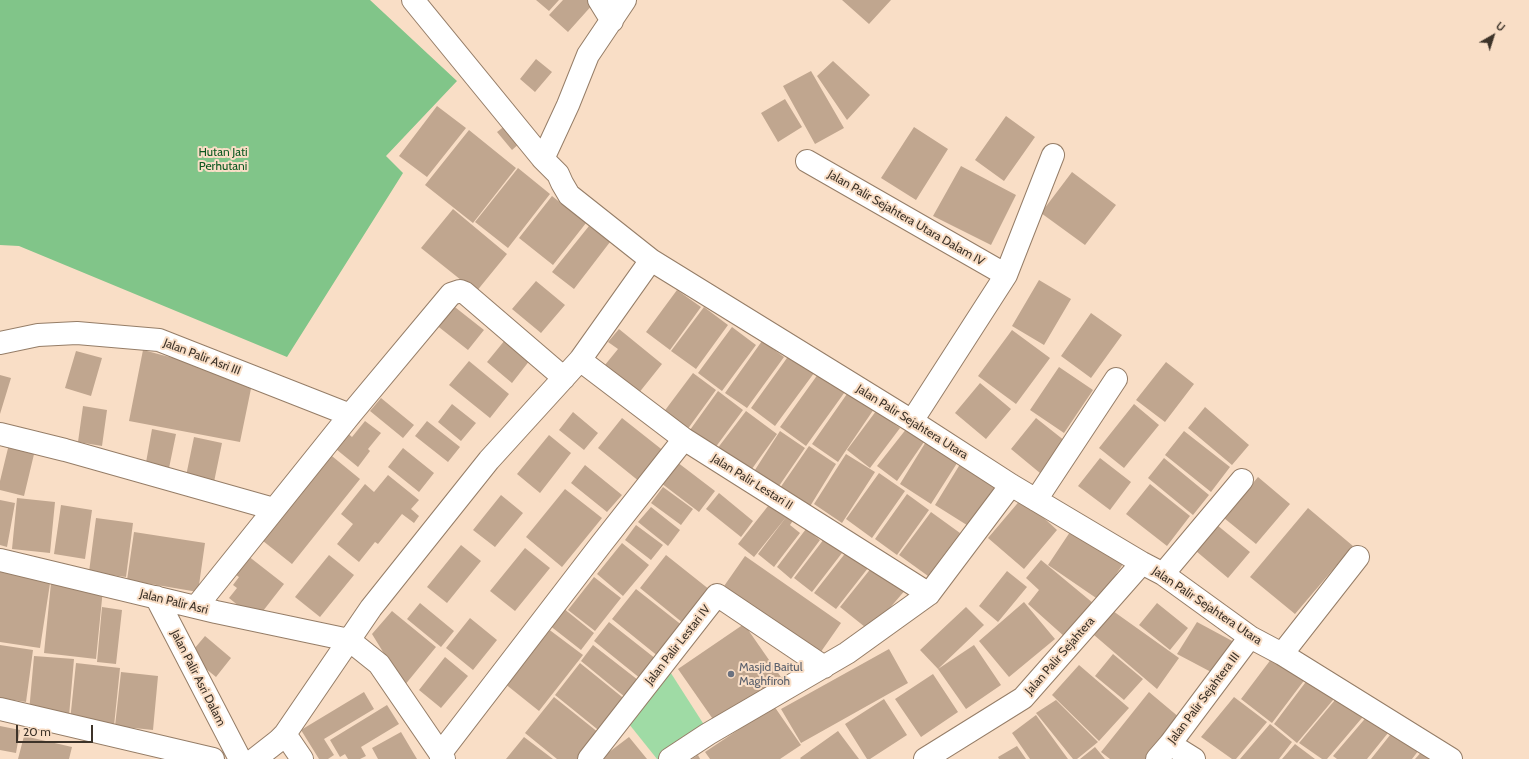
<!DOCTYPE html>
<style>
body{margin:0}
#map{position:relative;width:1529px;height:759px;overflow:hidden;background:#f9dec6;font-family:Cabin,sans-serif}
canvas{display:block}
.north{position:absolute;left:1473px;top:16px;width:40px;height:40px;-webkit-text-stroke:3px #f9dec6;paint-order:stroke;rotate:39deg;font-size:11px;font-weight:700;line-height:16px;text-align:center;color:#3d3329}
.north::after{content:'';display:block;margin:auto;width:14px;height:18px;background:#3d3329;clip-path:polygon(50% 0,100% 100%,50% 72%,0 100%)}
.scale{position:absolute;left:16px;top:725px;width:77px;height:18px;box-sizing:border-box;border:2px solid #3d3329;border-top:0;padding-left:5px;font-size:12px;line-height:14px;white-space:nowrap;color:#3d3329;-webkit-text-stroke:3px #f9dec6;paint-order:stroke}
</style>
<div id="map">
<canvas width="1529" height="759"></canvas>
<div class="north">U</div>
<div class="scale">20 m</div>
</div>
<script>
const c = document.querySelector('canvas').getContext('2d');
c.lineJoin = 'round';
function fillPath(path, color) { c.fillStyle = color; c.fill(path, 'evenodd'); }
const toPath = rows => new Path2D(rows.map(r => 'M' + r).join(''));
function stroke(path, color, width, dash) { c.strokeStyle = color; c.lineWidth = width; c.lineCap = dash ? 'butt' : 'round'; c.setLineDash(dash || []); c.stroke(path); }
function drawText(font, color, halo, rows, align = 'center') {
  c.font = font + ' Cabin,sans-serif'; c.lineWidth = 4; c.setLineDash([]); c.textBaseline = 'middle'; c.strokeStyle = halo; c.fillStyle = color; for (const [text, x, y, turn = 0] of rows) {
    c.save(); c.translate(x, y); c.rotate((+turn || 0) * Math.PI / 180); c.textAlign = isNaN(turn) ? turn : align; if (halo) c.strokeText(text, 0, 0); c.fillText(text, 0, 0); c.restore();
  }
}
fillPath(toPath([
 [667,667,708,731,662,759,657,759,625,719]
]), '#9fdba5');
fillPath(toPath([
 [0,0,370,0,457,81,386,156,403,173,287,357,19,246,0,245]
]), '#81c589');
fillPath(toPath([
 [536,0,559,0,549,11],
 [563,0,591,0,594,3,568,32,549,15],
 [842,0,891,0,869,24],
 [536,59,552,72,535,92,520,79],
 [833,61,870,95,847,120,817,76],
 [811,71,844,128,815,144,783,86],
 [785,99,802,127,778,142,761,113],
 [437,106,466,128,427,177,399,156],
 [1006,116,1035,137,1004,181,975,160],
 [506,125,521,142,512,150,497,132],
 [914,127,948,149,916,200,881,178],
 [469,130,516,168,473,223,425,185],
 [961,166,1016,195,991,245,933,216],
 [518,168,550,194,508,248,475,222],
 [1072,172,1116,205,1085,245,1041,213],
 [552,196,586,223,553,265,519,238],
 [453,209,507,254,476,292,421,248],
 [589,226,610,242,574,289,552,272],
 [1039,280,1071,299,1044,345,1012,326],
 [536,281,565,305,541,333,512,309],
 [677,290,701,307,670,350,646,332],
 [451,304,484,330,468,350,435,324],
 [704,307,728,325,696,369,671,351],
 [1091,313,1122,335,1091,378,1061,356],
 [732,327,756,345,722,391,698,373],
 [619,329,662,364,634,399,600,371,618,349,608,342],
 [1012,330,1050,358,1016,404,978,376],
 [505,340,530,360,512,383,487,362],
 [762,341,784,357,747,408,725,393],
 [143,350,253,379,240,442,129,421],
 [76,351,102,358,91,396,65,388],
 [792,351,817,369,775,426,751,408],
 [469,361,509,394,490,418,449,385],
 [1166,362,1194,384,1165,422,1136,400],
 [1059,367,1093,390,1064,433,1030,410],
 [821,370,847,389,806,446,780,427],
 [693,373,716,390,687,430,663,413],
 [0,375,11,378,0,414],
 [980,383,1011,409,986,439,955,413],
 [718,391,743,410,715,448,690,430],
 [849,391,874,409,838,462,812,444],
 [381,398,414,425,403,438,370,411],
 [452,404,476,423,461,441,438,422],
 [1134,404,1159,425,1124,468,1099,448],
 [83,406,107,410,102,446,78,442],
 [1205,407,1249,445,1232,465,1188,428],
 [746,411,777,434,749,473,717,449],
 [876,411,900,428,870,468,847,450],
 [573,412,598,433,584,450,559,430],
 [622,418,665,452,640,482,598,448],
 [1036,418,1065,441,1040,473,1011,449],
 [365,421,381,433,368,449,370,451,358,467,331,445,344,430,352,437],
 [427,421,460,447,448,462,415,436],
 [907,428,926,439,897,481,877,466],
 [152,429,176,434,168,473,145,468],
 [780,431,805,448,777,489,753,473],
 [1184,431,1230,467,1211,492,1165,455],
 [549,435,571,453,540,493,517,474],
 [194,437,222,443,214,482,186,476],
 [927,440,959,460,931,504,900,484],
 [9,444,35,450,24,496,0,490,0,481],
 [809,446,836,464,809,508,780,488],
 [403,448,434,473,419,492,388,467],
 [327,452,360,479,292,564,258,537],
 [846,454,875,472,842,523,814,504],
 [1100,458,1131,482,1110,510,1078,486],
 [1164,458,1209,495,1193,515,1148,478],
 [962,461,998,484,970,527,935,505],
 [677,462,715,491,699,512,661,483],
 [585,465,622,495,607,512,571,483],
 [879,473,905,491,872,538,846,519],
 [388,475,419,500,411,509,419,516,414,523,402,514,378,544,375,542,359,562,337,544,353,524,341,514,365,484,374,492],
 [1258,477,1290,504,1256,544,1224,518],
 [1150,484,1190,516,1167,546,1126,514],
 [663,487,693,509,681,525,651,503],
 [565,489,602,518,562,567,526,537],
 [719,493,753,521,741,537,706,509],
 [907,494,929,510,897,555,875,539],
 [501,495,523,513,495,547,473,530],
 [17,498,55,502,50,553,12,549],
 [1022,498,1057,530,1024,569,988,538],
 [0,500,15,503,7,547,0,545],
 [772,501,794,519,790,525,800,533,774,567,758,554,787,516,754,557,738,544],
 [61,505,92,510,85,559,54,554],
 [651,507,680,530,668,546,638,522],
 [1308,508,1353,546,1295,614,1250,577],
 [931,512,960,533,928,576,899,555],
 [96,518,133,523,126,577,89,572],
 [636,525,663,545,651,560,625,540],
 [1217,525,1250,552,1228,578,1196,551],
 [806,529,820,540,791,579,777,567],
 [1072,529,1123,564,1099,600,1048,565],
 [134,532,205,543,198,592,127,580],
 [824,539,842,553,812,592,794,578],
 [622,543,649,565,623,596,597,574],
 [461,545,481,561,447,603,427,587],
 [525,548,550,568,515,611,490,591],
 [847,551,868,568,836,609,814,593],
 [243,552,284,584,256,620,229,598,237,588,233,585,239,577,229,570],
 [329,555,354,575,320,617,295,597],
 [666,555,710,590,683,623,640,588],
 [745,556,841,623,818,656,722,589],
 [1041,560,1093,603,1065,637,1028,604,1039,590,1026,578],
 [876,562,907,588,870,631,840,607],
 [0,570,51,577,40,648,0,642],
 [1007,571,1027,587,998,622,979,606],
 [594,577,621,598,595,631,568,610],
 [51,583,103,589,96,659,44,653],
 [636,589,683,626,659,657,612,619],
 [1024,602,1055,639,1009,677,979,641],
 [420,603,454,631,441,647,407,619],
 [1157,603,1188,628,1170,650,1139,625],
 [102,607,122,610,116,664,97,662],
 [966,607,984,625,938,669,920,650],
 [563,608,594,633,581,650,549,625],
 [392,611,436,647,404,686,372,634],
 [1113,611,1179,658,1157,689,1094,635],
 [470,618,497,640,473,670,446,648],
 [609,622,656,659,641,679,594,641],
 [1197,622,1236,643,1213,673,1177,654],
 [744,624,783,680,717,725,678,669],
 [547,628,583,655,539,711,504,683],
 [205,636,231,658,216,677,189,655],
 [0,645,33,650,26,702,0,698],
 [593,645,638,680,625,697,581,661],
 [974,645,1001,685,966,709,938,669],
 [889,649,908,683,801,743,781,709],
 [1113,654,1143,679,1124,700,1095,676],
 [1275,654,1309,674,1272,723,1241,699],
 [34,656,74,659,69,716,29,712],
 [445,657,468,676,441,708,419,690],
 [76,663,120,668,114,726,70,721],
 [580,663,627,701,602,733,555,695],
 [1079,665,1129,708,1099,741,1052,695],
 [121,672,158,676,153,730,115,726],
 [933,674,958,712,921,737,895,699],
 [1311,675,1338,694,1297,743,1274,724],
 [364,692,374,709,324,739,334,755,328,759,319,759,301,730],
 [1149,692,1180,718,1146,759,1110,759,1101,752],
 [1340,694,1367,712,1327,759,1322,759,1299,743],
 [554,697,599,733,578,759,557,759,525,733],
 [1234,697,1267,722,1236,759,1232,759,1201,737],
 [884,699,907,735,870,759,867,759,845,724],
 [1056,700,1098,742,1077,759,1073,759,1036,713],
 [387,705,399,724,361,747,366,756,360,759,348,759,345,754,340,757,330,740],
 [774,706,801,745,780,759,710,759,705,752],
 [1369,714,1392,728,1367,759,1337,759,1333,756],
 [1036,715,1068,759,1030,759,1012,733],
 [1270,724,1292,742,1279,759,1240,759],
 [0,726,20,730,16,753,0,750],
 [1394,730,1422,746,1412,759,1371,759],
 [838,731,859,759,801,759,800,758],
 [401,732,417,759,378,759,372,748],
 [24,736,72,747,69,759,18,759],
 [524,737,553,759,506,759],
 [629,737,647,759,600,759],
 [1295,744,1315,759,1282,759],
 [1017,746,1026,759,999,759,998,757],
 [1095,747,1105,759,1080,759],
 [1425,748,1443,759,1415,759],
 [698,755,700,759,692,759]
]), '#c0a68f');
const minor = toPath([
 [413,0,543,159],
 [599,0,612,21],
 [625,0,588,55,568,105,543,159,558,174,562,183,569,195,651,260,912,421,1011,485,1142,563,1163,574,1250,637,1282,654,1451,759],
 [807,161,1006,275],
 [0,343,38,335,77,333,159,340,350,415],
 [580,360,684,439,929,594],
 [912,421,1006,275,1053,155],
 [0,434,65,450,274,509],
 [1036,500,1116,379],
 [0,560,216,612,349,640,379,664,444,759],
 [1163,574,1242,480],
 [156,597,240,759],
 [196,607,350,415,451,294,460,291,465,293,564,378],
 [1282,654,1358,557],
 [0,709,213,759],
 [285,734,302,759],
 [1170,744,1194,759],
 [440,754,602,543,684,439],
 [255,759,278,741,285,734,371,608,489,460,580,360,651,260],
 [589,759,717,595,824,667],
 [670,759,708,734,847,653,929,594,1011,485],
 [925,759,1023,698,1142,563],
 [1157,759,1170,744,1250,637]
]);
stroke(minor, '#957d67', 24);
stroke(minor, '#fff', 22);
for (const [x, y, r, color] of [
 [731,674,4,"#6b7280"]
]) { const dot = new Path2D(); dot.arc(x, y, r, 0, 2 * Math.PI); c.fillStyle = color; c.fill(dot); stroke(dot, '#f9dec6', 1.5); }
drawText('12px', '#0c5821', '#f9dec6', [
 ["Hutan Jati",223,152],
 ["Perhutani",223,166]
]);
drawText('12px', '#3d3329', '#f9dec6', [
 ["Jalan Palir Sejahtera Utara Dalam IV",906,218,30],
 ["Jalan Palir Asri III",202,357,21],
 ["Jalan Palir Sejahtera Utara",912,422,32],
 ["Jalan Palir Lestari II",752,482,32],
 ["Jalan Palir Asri",174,602,14],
 ["Jalan Palir Sejahtera Utara",1207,606,34],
 ["Jalan Palir Lestari IV",678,645,-52],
 ["Jalan Palir Sejahtera",1060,656,-49],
 ["Jalan Palir Asri Dalam",198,678,63],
 ["Jalan Palir Sejahtera III",1204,698,-53]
]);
drawText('12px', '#5b616d', '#f9dec6', [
 ["Masjid Baitul",739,667],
 ["Maghfiroh",739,681]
], 'left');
</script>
